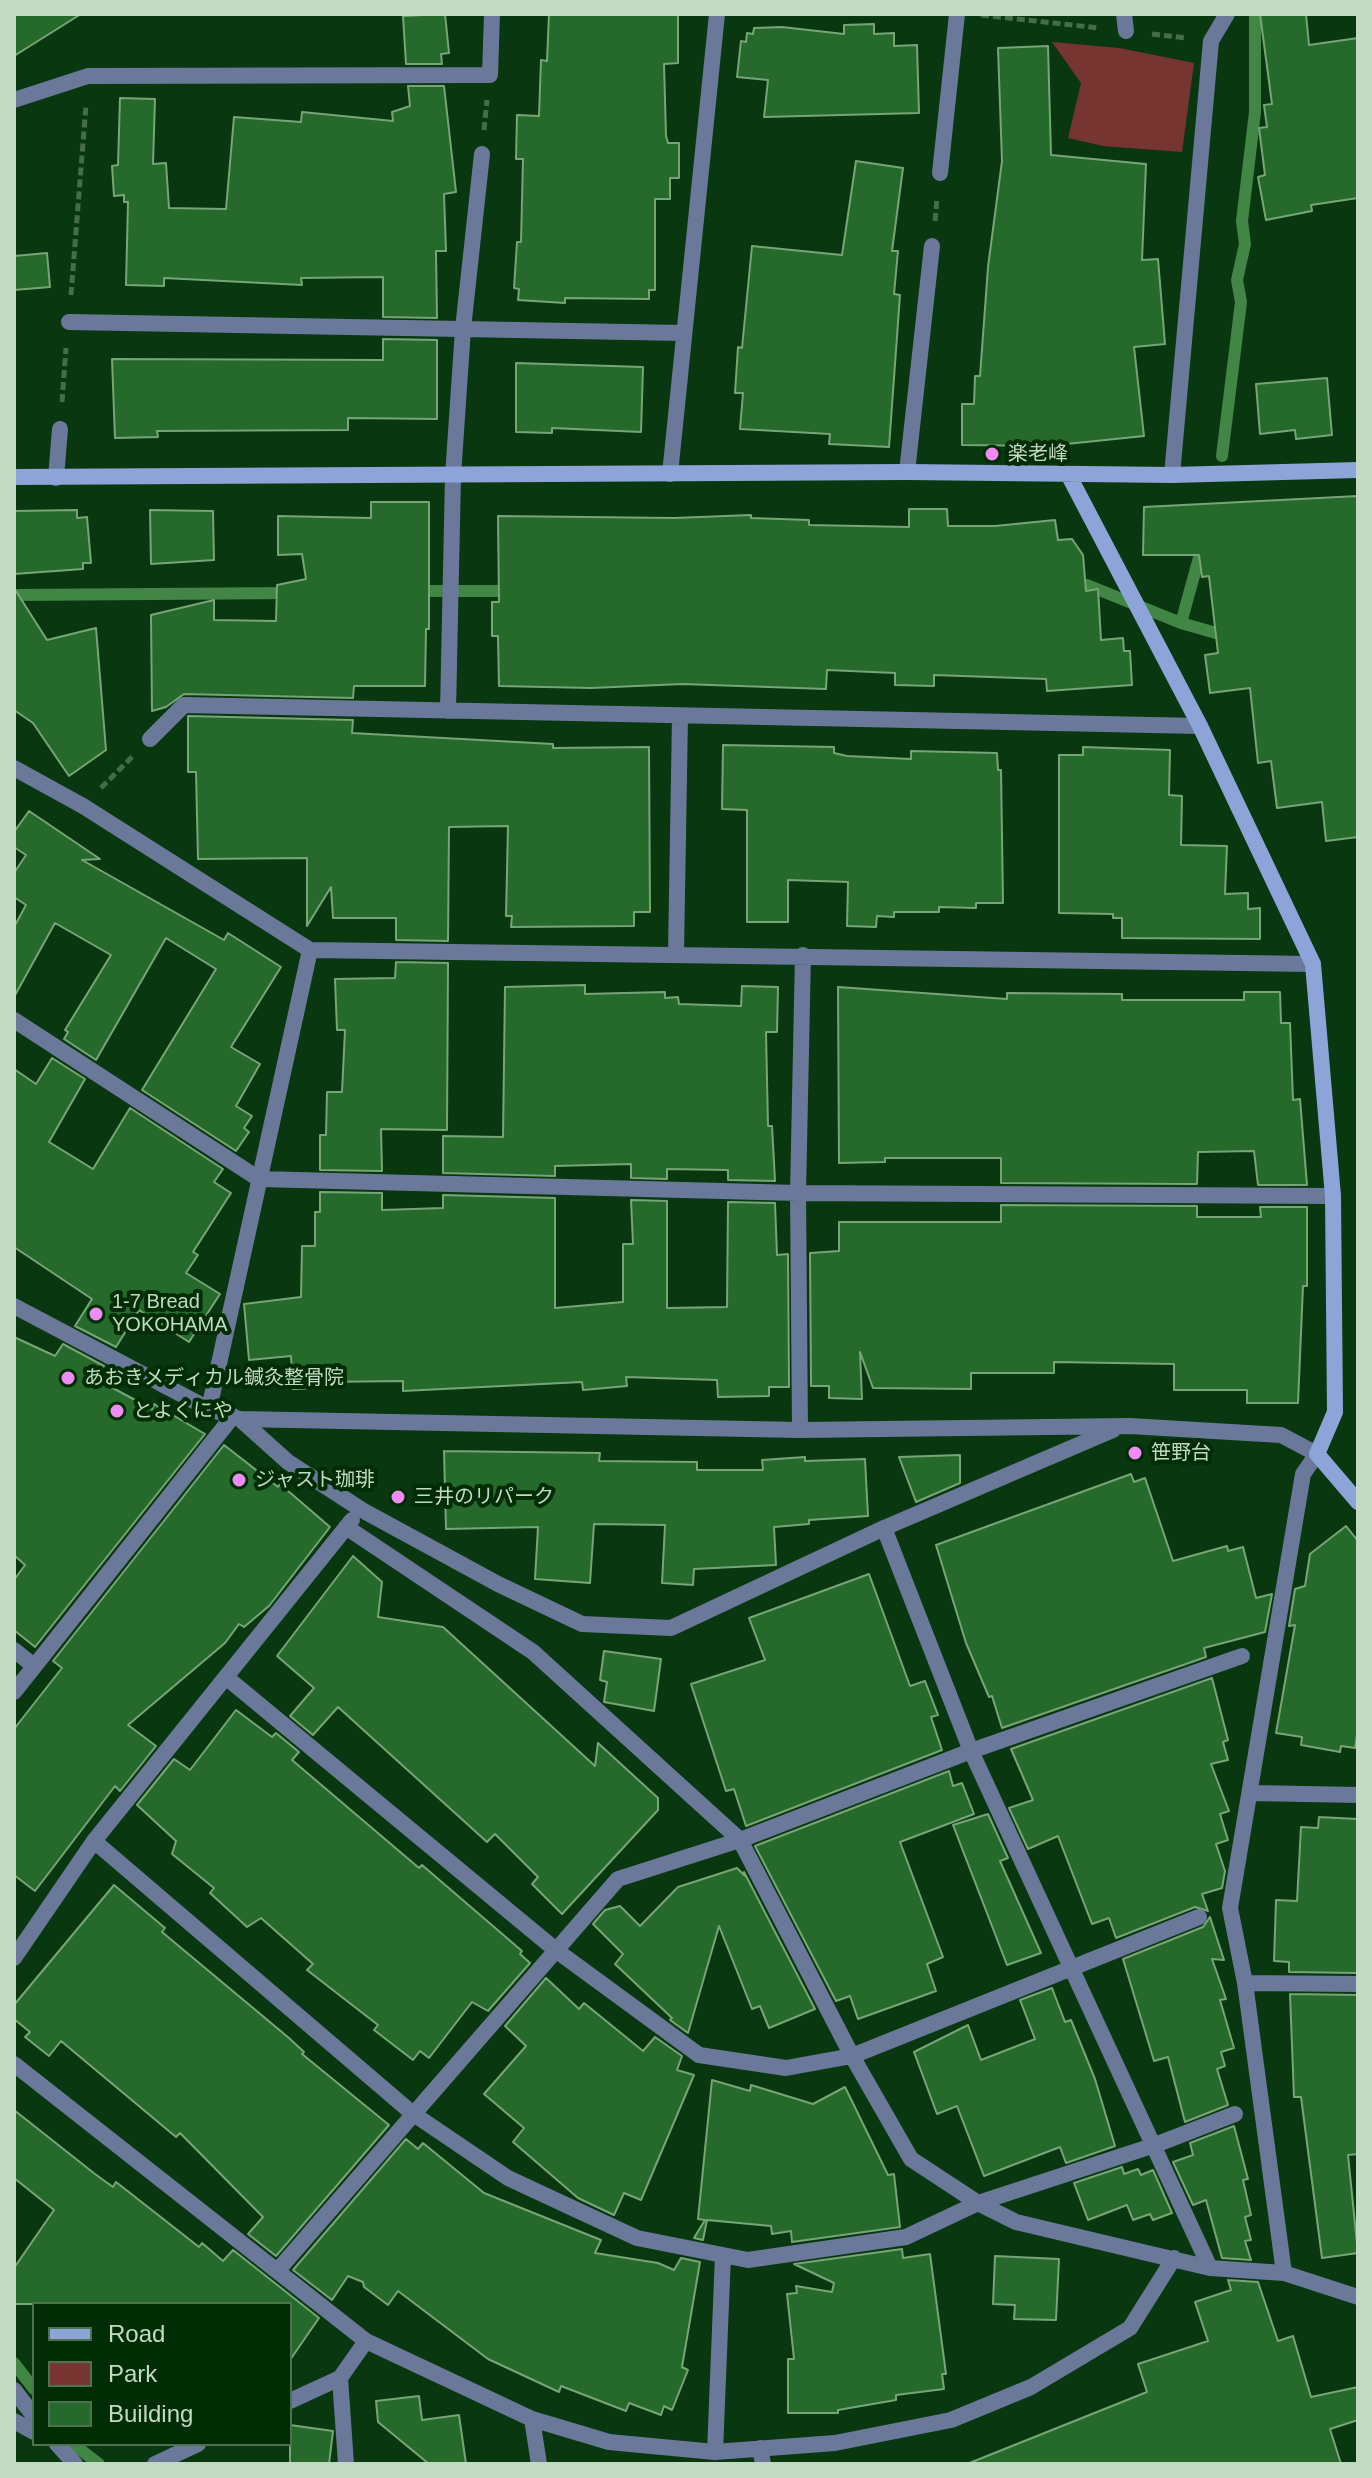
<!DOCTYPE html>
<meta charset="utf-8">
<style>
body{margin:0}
#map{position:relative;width:1372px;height:2478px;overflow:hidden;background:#09370f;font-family:Helvetica,sans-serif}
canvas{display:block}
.frame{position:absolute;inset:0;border:16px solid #c2dac2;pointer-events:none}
.legend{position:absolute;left:32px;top:2302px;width:260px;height:144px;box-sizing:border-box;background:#002d04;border:2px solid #4e7250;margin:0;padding:10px 14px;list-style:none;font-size:24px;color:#c2dac2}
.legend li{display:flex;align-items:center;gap:16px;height:40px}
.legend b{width:40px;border:2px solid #4e7250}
</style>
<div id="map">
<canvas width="1372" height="2478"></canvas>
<div class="frame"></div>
<ul class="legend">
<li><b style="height:10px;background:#8ca4d8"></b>Road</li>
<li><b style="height:22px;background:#773532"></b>Park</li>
<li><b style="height:22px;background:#256a2b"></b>Building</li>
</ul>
</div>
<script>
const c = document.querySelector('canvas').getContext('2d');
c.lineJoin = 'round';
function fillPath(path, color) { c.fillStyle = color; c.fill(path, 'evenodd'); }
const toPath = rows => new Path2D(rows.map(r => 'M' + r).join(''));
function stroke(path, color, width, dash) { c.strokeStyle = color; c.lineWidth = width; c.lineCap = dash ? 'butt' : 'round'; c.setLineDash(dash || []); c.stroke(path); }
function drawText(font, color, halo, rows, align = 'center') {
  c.font = font + ' Helvetica,"Noto Sans JP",sans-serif'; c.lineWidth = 8; c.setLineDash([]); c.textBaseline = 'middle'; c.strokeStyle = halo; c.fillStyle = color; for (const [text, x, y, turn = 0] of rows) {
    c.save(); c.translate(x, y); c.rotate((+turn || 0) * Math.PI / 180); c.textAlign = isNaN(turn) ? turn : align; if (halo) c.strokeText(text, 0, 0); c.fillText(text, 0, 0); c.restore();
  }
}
fillPath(toPath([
 [1052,42,1119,48,1194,63,1182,152,1103,146,1068,138,1081,83]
]), '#773532');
stroke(toPath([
 [1222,456,1241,302,1237,280,1245,244,1242,221,1255,112,1255,14],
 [1069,586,1087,585,1181,623,1230,637],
 [413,591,515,591],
 [14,595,291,593],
 [1181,623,1203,543],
 [14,2363,34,2389],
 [73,2444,99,2464]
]), '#428645', 12);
const building = toPath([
 [14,14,81,14,14,56,14,14],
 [445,14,449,53,441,54,442,64,406,64,403,16,445,14],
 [549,14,678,14,678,63,664,64,666,136,668,143,679,143,679,178,670,178,670,199,655,199,655,290,649,290,649,299,565,298,565,303,518,300,519,289,514,288,517,242,521,242,523,159,516,159,517,115,539,116,541,60,547,61,549,14],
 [1260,14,1306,14,1309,45,1358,38,1358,198,1311,205,1312,211,1266,220,1258,177,1265,175,1259,128,1267,127,1264,105,1272,104,1260,14],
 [874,24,874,34,894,33,894,46,917,45,919,113,764,117,768,80,737,77,741,41,746,42,747,33,753,34,754,28,782,27,844,34,844,25,874,24],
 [1048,46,1051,155,1146,164,1142,260,1158,259,1165,344,1134,347,1144,436,1047,446,962,445,962,404,974,404,975,376,980,376,988,267,1002,161,998,48,1048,46],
 [408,86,444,86,456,192,444,194,446,251,436,251,437,318,383,317,383,277,301,278,302,285,164,278,164,286,126,285,128,202,124,202,124,195,114,196,112,166,118,165,120,98,155,99,153,164,166,163,169,208,226,209,234,117,301,122,302,112,393,121,392,112,410,106,408,86],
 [856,161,903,168,892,251,898,251,894,294,900,295,889,447,829,444,830,434,740,429,743,393,735,393,738,347,742,348,752,246,842,255,856,161],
 [47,253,50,287,14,290,14,256,47,253],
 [383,339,437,340,437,419,348,418,348,430,157,431,158,437,115,438,112,359,383,360,383,339],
 [516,363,643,367,641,432,552,428,552,433,516,432,516,363],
 [1327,378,1332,435,1296,439,1295,430,1260,434,1256,384,1327,378],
 [1358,496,1358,837,1326,841,1322,802,1277,808,1271,761,1258,763,1250,688,1210,693,1205,655,1218,653,1209,576,1202,577,1199,555,1143,555,1144,507,1358,496],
 [371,502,429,502,429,629,426,629,425,686,354,686,353,698,184,694,166,707,152,711,151,615,214,600,214,620,276,621,277,585,306,579,302,554,278,555,278,516,371,518,371,502],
 [909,509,947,509,948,526,995,526,1055,520,1058,540,1072,539,1083,555,1086,591,1098,589,1101,640,1123,638,1124,651,1130,651,1132,685,1047,691,1046,679,934,675,934,686,895,685,895,673,827,670,826,689,682,684,591,688,499,686,498,636,492,636,492,602,499,602,498,516,674,518,751,515,751,518,809,520,809,525,909,527,909,509],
 [77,510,77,518,87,517,91,563,83,563,83,569,14,574,14,511,77,510],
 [150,510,213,511,214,560,151,564,150,510],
 [14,588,47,640,96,628,106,750,69,776,33,723,14,710,14,588],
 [188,716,353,720,352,733,553,744,553,748,649,747,650,912,634,912,634,926,511,927,512,916,506,916,508,826,449,827,448,941,396,940,396,918,333,918,331,887,307,926,307,858,198,859,196,772,188,772,188,716],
 [723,745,834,747,834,753,847,756,911,759,911,751,997,753,998,770,1001,770,1003,903,976,903,976,908,939,907,939,912,894,912,894,917,877,916,876,927,847,926,848,882,788,880,788,922,747,922,747,810,722,809,723,745],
 [1083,747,1170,750,1169,795,1182,796,1181,845,1227,846,1225,894,1248,893,1248,909,1260,908,1260,939,1122,938,1122,918,1113,918,1113,914,1059,913,1059,755,1083,755,1083,747],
 [29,811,100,859,82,860,224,940,228,933,281,967,231,1047,260,1064,236,1106,252,1116,244,1128,249,1132,236,1151,142,1090,216,969,166,938,96,1060,64,1039,68,1032,65,1030,111,955,55,923,14,997,14,927,26,905,14,897,14,873,26,855,14,847,14,832,29,811],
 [396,962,448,963,447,1130,381,1129,382,1171,320,1170,320,1135,326,1135,327,1092,342,1092,345,1030,337,1030,335,979,395,978,396,962],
 [585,985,585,994,665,992,665,998,678,997,679,1004,741,1006,742,986,778,987,777,1032,766,1032,768,1126,772,1126,775,1181,728,1180,728,1170,667,1169,667,1179,631,1178,631,1164,555,1166,555,1176,443,1173,443,1136,503,1137,505,987,585,985],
 [838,987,1007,999,1007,993,1122,994,1122,1000,1244,1000,1244,992,1280,992,1281,1023,1290,1023,1293,1100,1300,1099,1307,1185,1258,1185,1254,1151,1198,1152,1197,1184,1001,1183,1001,1158,885,1158,885,1162,839,1163,838,987],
 [52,1058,85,1079,49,1142,93,1169,130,1108,223,1169,214,1182,231,1193,193,1252,198,1255,186,1273,220,1294,189,1342,139,1310,116,1347,75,1326,92,1299,14,1247,14,1069,36,1084,52,1058],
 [320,1192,382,1193,382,1210,443,1208,443,1195,555,1198,555,1308,623,1302,623,1244,633,1244,631,1200,667,1201,667,1308,727,1307,728,1202,775,1203,777,1255,788,1254,789,1387,769,1387,769,1396,718,1397,717,1380,626,1377,627,1386,583,1390,582,1382,403,1391,403,1381,321,1382,320,1388,293,1389,291,1356,249,1360,244,1304,301,1297,302,1246,315,1246,315,1212,320,1212,320,1192],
 [1001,1205,1197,1206,1197,1217,1261,1217,1260,1207,1307,1207,1307,1286,1303,1286,1298,1403,1247,1403,1247,1390,1174,1390,1174,1364,1054,1362,1054,1373,971,1373,971,1389,873,1388,860,1352,862,1399,829,1398,829,1386,811,1386,810,1253,839,1251,839,1222,1001,1222,1001,1205],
 [14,1337,55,1356,63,1344,104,1366,96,1379,152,1409,154,1404,205,1434,35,1647,14,1630,14,1580,25,1565,14,1555,14,1337],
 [224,1445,278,1487,280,1484,330,1527,269,1606,244,1627,239,1624,225,1643,128,1725,156,1746,120,1791,115,1786,35,1891,14,1875,14,1729,62,1668,53,1661,224,1445],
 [444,1451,600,1453,599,1461,697,1462,697,1470,763,1470,762,1460,805,1457,805,1461,865,1459,868,1516,809,1520,809,1524,774,1527,776,1565,694,1569,693,1585,662,1583,665,1525,594,1524,590,1583,535,1579,538,1527,446,1529,444,1451],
 [960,1455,960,1483,916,1502,899,1457,960,1455],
 [1131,1474,1134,1482,1145,1478,1173,1561,1227,1546,1228,1551,1243,1547,1256,1598,1272,1594,1265,1632,1204,1648,1206,1657,1002,1728,992,1696,989,1697,966,1643,936,1545,1131,1474],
 [1346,1526,1358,1541,1358,1729,1355,1748,1341,1746,1340,1752,1301,1745,1302,1737,1276,1733,1295,1625,1289,1626,1295,1589,1305,1586,1310,1554,1346,1526],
 [353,1556,382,1582,378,1617,443,1627,595,1766,598,1743,658,1798,658,1810,562,1914,532,1884,538,1877,495,1834,487,1842,338,1707,313,1735,290,1716,314,1688,277,1656,353,1556],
 [869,1574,910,1686,925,1681,938,1715,931,1717,942,1750,746,1826,734,1789,726,1791,691,1684,765,1660,749,1618,869,1574],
 [604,1651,661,1659,654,1711,604,1702,607,1682,600,1680,604,1651],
 [1212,1678,1228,1740,1223,1742,1228,1760,1211,1764,1229,1811,1220,1814,1228,1840,1216,1844,1225,1871,1222,1888,1202,1894,1208,1911,1195,1907,1116,1938,1109,1918,1092,1924,1058,1836,1028,1849,1009,1808,1033,1800,1011,1749,1212,1678],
 [236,1710,272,1737,276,1733,299,1752,292,1760,419,1868,422,1865,522,1951,520,1954,530,1963,488,2011,472,2002,429,2058,420,2051,413,2060,374,2030,378,2025,307,1970,313,1964,261,1918,247,1927,210,1893,214,1888,172,1854,176,1841,137,1805,174,1759,190,1770,236,1710],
 [949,1771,953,1786,962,1783,974,1814,900,1842,943,1957,927,1964,936,1991,858,2019,850,1996,836,2001,755,1846,949,1771],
 [988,1814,1008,1858,1000,1861,1041,1953,1007,1965,953,1825,988,1814],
 [1319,1817,1358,1819,1358,1973,1289,1972,1289,1962,1274,1961,1276,1900,1297,1901,1301,1827,1318,1828,1319,1817],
 [737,1868,745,1876,744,1872,815,2009,769,2028,760,2006,752,2009,719,1926,688,2033,670,2020,672,2018,615,1964,623,1954,593,1924,605,1910,620,1906,640,1926,678,1887,737,1868],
 [114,1885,165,1928,162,1932,289,2038,304,2052,302,2054,389,2125,276,2256,248,2234,263,2217,180,2133,176,2137,61,2041,49,2056,25,2037,30,2032,14,2019,14,2005,114,1885],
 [1210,1917,1224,1960,1212,1959,1226,1999,1220,2000,1234,2048,1221,2052,1225,2066,1217,2069,1228,2105,1185,2122,1168,2057,1154,2061,1123,1959,1203,1927,1210,1917],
 [546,1978,579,2009,584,2003,643,2051,655,2037,682,2056,677,2070,694,2075,641,2200,624,2193,614,2215,578,2198,513,2142,524,2128,484,2094,526,2046,505,2026,546,1978],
 [1052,1988,1065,2022,1071,2020,1095,2079,1115,2146,1066,2163,1060,2147,984,2176,957,2106,937,2114,914,2052,968,2025,981,2060,1035,2039,1020,2000,1052,1988],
 [1290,1994,1358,1995,1358,2154,1348,2155,1358,2253,1322,2258,1301,2097,1294,2097,1290,1994],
 [712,2080,750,2091,751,2085,813,2104,845,2087,888,2175,894,2174,900,2227,792,2242,791,2231,772,2234,771,2226,707,2220,703,2240,694,2238,705,2220,698,2219,712,2080],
 [14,2110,95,2174,113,2187,116,2182,199,2247,202,2243,223,2261,233,2250,319,2318,290,2360,290,2304,14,2304,14,2268,54,2210,14,2178,14,2110],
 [1234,2126,1248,2179,1243,2180,1251,2215,1245,2217,1251,2240,1245,2241,1251,2260,1222,2258,1206,2200,1193,2205,1173,2162,1193,2155,1190,2143,1234,2126],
 [406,2139,418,2149,423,2143,484,2193,601,2240,595,2253,658,2263,674,2270,681,2258,700,2262,682,2367,688,2370,672,2410,664,2406,661,2415,629,2403,626,2411,561,2386,559,2392,488,2359,398,2291,388,2305,364,2287,363,2282,348,2276,332,2300,293,2270,406,2139],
 [1122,2167,1124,2174,1138,2169,1141,2175,1153,2170,1172,2213,1153,2220,1150,2214,1133,2220,1127,2205,1088,2220,1074,2183,1122,2167],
 [902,2249,903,2258,930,2254,946,2374,942,2374,944,2389,896,2395,896,2400,838,2410,838,2413,788,2413,788,2359,794,2359,787,2294,797,2293,796,2286,832,2292,834,2283,794,2264,902,2249],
 [995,2256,1059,2259,1056,2320,1014,2319,1015,2305,993,2304,995,2256],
 [1228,2280,1258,2282,1278,2341,1293,2336,1311,2397,1358,2387,1358,2420,1330,2429,1341,2464,967,2464,1147,2392,1138,2364,1208,2341,1195,2302,1231,2290,1228,2280],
 [419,2396,422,2420,459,2415,466,2464,429,2464,378,2422,376,2401,419,2396],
 [290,2425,333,2431,329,2464,290,2464,290,2425]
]);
fillPath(building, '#256a2b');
stroke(building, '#77a577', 2);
stroke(toPath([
 [981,15,1099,28],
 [1152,34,1186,38],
 [484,130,487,100],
 [935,221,937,199],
 [71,295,86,105],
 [62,402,66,348],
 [101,788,133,756]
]), '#466d4a', 5, [8, 4]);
stroke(toPath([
 [1124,14,1126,31],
 [940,173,957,14],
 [907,472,932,246]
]), '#6a799a', 16);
stroke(toPath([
 [14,100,88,76,490,75,492,14],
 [69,322,684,333],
 [670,474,717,14],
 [1172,475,1211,41,1227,14],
 [56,478,60,429],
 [448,711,453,476,463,329,482,154],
 [150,739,184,705,1200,726],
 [14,768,83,806,310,950,1313,964],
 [676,953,680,716],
 [14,1020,259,1179,798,1193,1333,1196],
 [14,1306,209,1409,240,1419,288,1462,362,1510,498,1584,582,1624,671,1628,884,1528,1113,1430],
 [209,1409,310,950],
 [240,1419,800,1430,1130,1426,1281,1435,1317,1454,1303,1474,1230,1908,1245,1983,1284,2273],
 [800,1430,798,1193,803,955],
 [346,1527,533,1652,740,1840,852,2056,911,2159,978,2203,1016,2222,1210,2268,1284,2273,1358,2297],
 [884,1528,971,1751,1210,2268],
 [14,1650,34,1666],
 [227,1678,557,1951,699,2055,786,2068,852,2056,1199,1917],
 [14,1692,233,1416],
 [1251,1793,1358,1795],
 [94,1841,412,2113,508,2178,637,2238,748,2260,906,2237,978,2203,1155,2145,1235,2114],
 [14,1958,94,1841,352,1520],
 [1245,1983,1358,1984],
 [14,2064,366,2341,532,2419,609,2442,715,2452,835,2443,951,2420,1031,2387,1130,2328,1174,2258],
 [278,2270,618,1879,740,1840,971,1751,1242,1656],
 [340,2378,346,2464],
 [14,2390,34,2416],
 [290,2401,340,2378,366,2341],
 [532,2419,539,2464],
 [14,2421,34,2432],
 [57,2444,75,2464],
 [760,2448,763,2464],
 [715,2452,723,2255],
 [155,2464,198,2444]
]), '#6a799a', 16);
stroke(toPath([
 [1068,474,1200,726,1313,964,1333,1196,1335,1412,1317,1454,1358,1502],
 [14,477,907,472,1172,475,1358,470]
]), '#8ca4d8', 16);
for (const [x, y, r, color] of [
 [992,454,8,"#ef8bf6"],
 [96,1314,8,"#ef8bf6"],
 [68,1378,8,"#ef8bf6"],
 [117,1411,8,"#ef8bf6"],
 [1135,1453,8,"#ef8bf6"],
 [239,1480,8,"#ef8bf6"],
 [398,1497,8,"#ef8bf6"]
]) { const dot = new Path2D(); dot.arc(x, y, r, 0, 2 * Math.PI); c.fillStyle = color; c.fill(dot); stroke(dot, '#002d04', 3); }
drawText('20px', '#c2dac2', '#002d04', [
 ["楽老峰",1008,454],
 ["1-7 Bread",112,1302],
 ["YOKOHAMA",112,1325],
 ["あおきメディカル鍼灸整骨院",84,1378],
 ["とよくにや",133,1411],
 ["笹野台",1151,1453],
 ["ジャスト珈琲",255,1480],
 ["三井のリパーク",414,1497]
], 'left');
</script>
